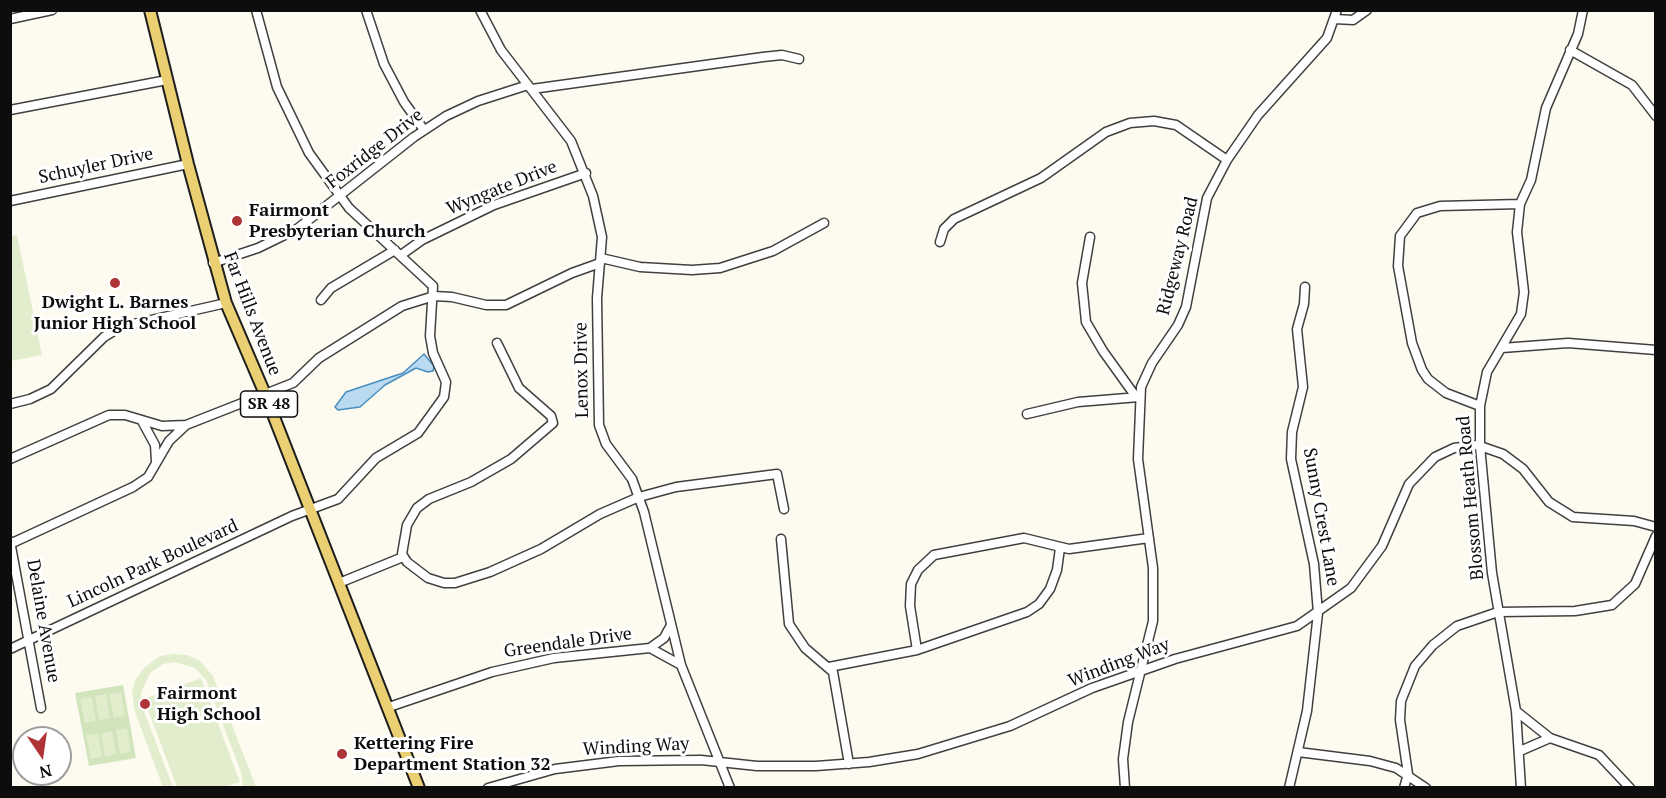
<!DOCTYPE html>
<style>
body{margin:0}
#map{position:relative;width:1666px;height:798px;overflow:hidden;background:#fdfbf0;font-family:"PT Serif",serif}
canvas{display:block}
.frame{position:absolute;inset:0;border:12px solid #0d0d0d;pointer-events:none}
.north{position:absolute;left:12px;top:726px;width:60px;height:60px;box-sizing:border-box;background:#fff;border:2px solid #9e9e9e;border-radius:50%;rotate:167deg;font-size:16px;font-weight:700;line-height:24px;text-align:center;color:#0d0d0d}
.north::after{content:'';display:block;margin:auto;width:21px;height:27px;background:#af3438;clip-path:polygon(50% 0,100% 100%,50% 72%,0 100%)}
</style>
<div id="map">
<canvas width="1666" height="798"></canvas>
<div class="frame"></div>
<div class="north">N</div>
</div>
<script>
const c = document.querySelector('canvas').getContext('2d');
c.lineJoin = 'round';
function fillPath(path, color) { c.fillStyle = color; c.fill(path, 'evenodd'); }
const toPath = rows => new Path2D(rows.map(r => 'M' + r).join(''));
function stroke(path, color, width, dash) { c.strokeStyle = color; c.lineWidth = width; c.lineCap = dash ? 'butt' : 'round'; c.setLineDash(dash || []); c.stroke(path); }
function drawText(font, color, halo, rows, align = 'center') {
  c.font = font + ' "PT Serif",serif'; c.lineWidth = 6; c.setLineDash([]); c.textBaseline = 'middle'; c.strokeStyle = halo; c.fillStyle = color; for (const [text, x, y, turn = 0] of rows) {
    c.save(); c.translate(x, y); c.rotate((+turn || 0) * Math.PI / 180); c.textAlign = isNaN(turn) ? turn : align; if (halo) c.strokeText(text, 0, 0); c.fillText(text, 0, 0); c.restore();
  }
}
fillPath(toPath([
 [123,685,136,758,89,766,75,693]
]), '#d1e4bc');
fillPath(toPath([
 [17,235,42,355,11,361,11,236],
 [174,654,187,655,200,661,213,676,256,787,243,787,241,772,206,680,195,668,174,662,163,664,150,673,141,693,143,709,173,787,163,787,135,712,132,692,136,679,144,668,160,656],
 [201,678,240,782,224,787,177,787,144,699],
 [121,692,125,716,114,718,109,694],
 [106,694,110,718,99,720,95,696],
 [92,697,96,721,85,723,80,699],
 [127,728,131,752,120,754,116,730],
 [112,731,116,754,105,757,101,733],
 [98,733,102,757,91,759,86,735]
]), '#e1edcd');
const water = toPath([
 [424,354,434,366,433,371,428,372,416,368,385,385,360,407,338,410,335,407,346,392,403,373,424,354]
]);
fillPath(water, '#b9daf0');
stroke(water, '#488ebf', 1.5);
const minor = toPath([
 [366,10,384,64,404,102,424,130],
 [480,10,501,50,571,141,593,196,602,237,597,298,599,425,606,444,632,479,644,512,681,665,730,788],
 [10,19,52,10],
 [1335,19,1353,20,1367,10],
 [1570,50,1632,85,1656,116],
 [532,89,763,57,782,55,799,59],
 [10,110,167,80],
 [10,201,188,164],
 [1090,237,1082,283,1086,322,1103,351,1136,397],
 [940,242,944,229,954,219,1041,178,1106,132,1130,123,1154,121,1176,125,1227,160],
 [401,255,422,240,494,205,586,173],
 [601,258,640,267,692,270,720,268,773,251,824,223],
 [213,263,258,248,297,229,414,137,446,116,478,101,528,85],
 [321,300,331,288,395,250],
 [497,343,519,388,551,416,553,423,511,459,471,482,429,499,417,508,407,525,402,554,407,562,428,578,444,583,455,583,490,572,541,549,600,514,639,497,676,487,777,474,784,509],
 [1502,348,1568,343,1656,350],
 [10,404,30,399,51,389,104,337,120,327,226,303],
 [1480,406,1446,393,1428,379,1422,370,1412,343,1398,266,1400,236,1417,213,1440,206,1520,204],
 [1027,414,1078,402,1139,397],
 [142,421,155,445,156,461],
 [10,459,109,415,125,415,162,426,186,425],
 [781,539,789,624,805,648,833,672,849,764],
 [10,541,41,708],
 [10,544,133,487,148,477,169,441,186,425,293,383,319,358,402,306,434,296,452,297,486,305,506,305,572,273,600,263],
 [339,583,403,557],
 [650,648,664,638,670,627],
 [10,649,292,516,338,499,376,458,418,433,444,397,446,382,433,353,430,336,433,286,349,208,309,153,277,87,256,10],
 [917,650,910,606,911,584,918,570,934,555,1024,538,1069,549,1149,538],
 [829,667,917,650,1027,612,1039,604,1050,589,1057,570,1060,548],
 [389,707,492,672,554,658,650,648,681,665],
 [1516,711,1550,738,1599,755,1630,788],
 [1520,751,1550,738],
 [1298,752,1370,761,1396,768,1426,788],
 [488,788,555,769,619,761,701,760,757,766,816,766,869,762,918,754,1010,726,1092,688,1175,659,1297,626,1351,588,1382,546,1409,484,1435,457,1454,448,1477,445,1503,454,1523,469,1549,502,1573,517,1634,521,1656,527],
 [1125,788,1123,759,1128,722,1153,621,1153,568,1138,459,1141,387,1152,363,1178,325,1186,307,1207,198,1227,160,1258,115,1327,38,1337,10],
 [1289,788,1307,711,1318,613,1314,564,1291,459,1292,432,1303,387,1297,329,1304,304,1305,287],
 [1404,788,1408,774,1400,720,1401,701,1415,666,1433,645,1457,626,1498,612,1575,611,1612,605,1635,584,1656,536],
 [1521,788,1516,711,1492,573,1480,446,1480,406,1487,372,1521,314,1524,292,1517,232,1520,204,1531,180,1546,108,1578,34,1583,10]
]);
const major = toPath([
 [150,10,188,164,226,303,265,394,419,788]
]);
stroke(minor, '#404040', 11);
stroke(major, '#1e1e1e', 14);
stroke(minor, '#fff', 8);
stroke(major, '#eacf73', 10);
for (const [x, y, r, color] of [
 [237,221,6,"#af3438"],
 [115,283,6,"#af3438"],
 [145,704,6,"#af3438"],
 [342,754,6,"#af3438"]
]) { const dot = new Path2D(); dot.arc(x, y, r, 0, 2 * Math.PI); c.fillStyle = color; c.fill(dot); stroke(dot, '#fff', 2); }
for (const [x, y, w] of [
 [269,404,57]
]) { const box = new Path2D(); box.roundRect(x - w / 2, y - 13, w, 26, 4.5); c.fillStyle = '#fff'; c.fill(box); stroke(box, '#0d0d0d', 1.5); }
drawText('bold 16px', '#0d0d0d', null, [
 ["SR 48",269,404]
]);
drawText('18px', '#0d0d0d', '#fff', [
 ["Foxridge Drive",375,149,-38],
 ["Schuyler Drive",96,166,-12],
 ["Wyngate Drive",502,188,-22],
 ["Ridgeway Road",1178,256,-76],
 ["Far Hills Avenue",252,314,69],
 ["Lenox Drive",582,370,-91],
 ["Blossom Heath Road",1471,498,-95],
 ["Sunny Crest Lane",1321,517,80],
 ["Lincoln Park Boulevard",153,564,-25],
 ["Delaine Avenue",43,621,80],
 ["Greendale Drive",568,643,-8],
 ["Winding Way",1119,663,-21],
 ["Winding Way",636,747,-3]
]);
drawText('bold 18px', '#0d0d0d', '#fff', [
 ["Fairmont",249,211],
 ["Presbyterian Church",249,232],
 ["Dwight L. Barnes",115,303,"center"],
 ["Junior High School",115,324,"center"],
 ["Fairmont",157,694],
 ["High School",157,715],
 ["Kettering Fire",354,744],
 ["Department Station 32",354,765]
], 'left');
</script>
